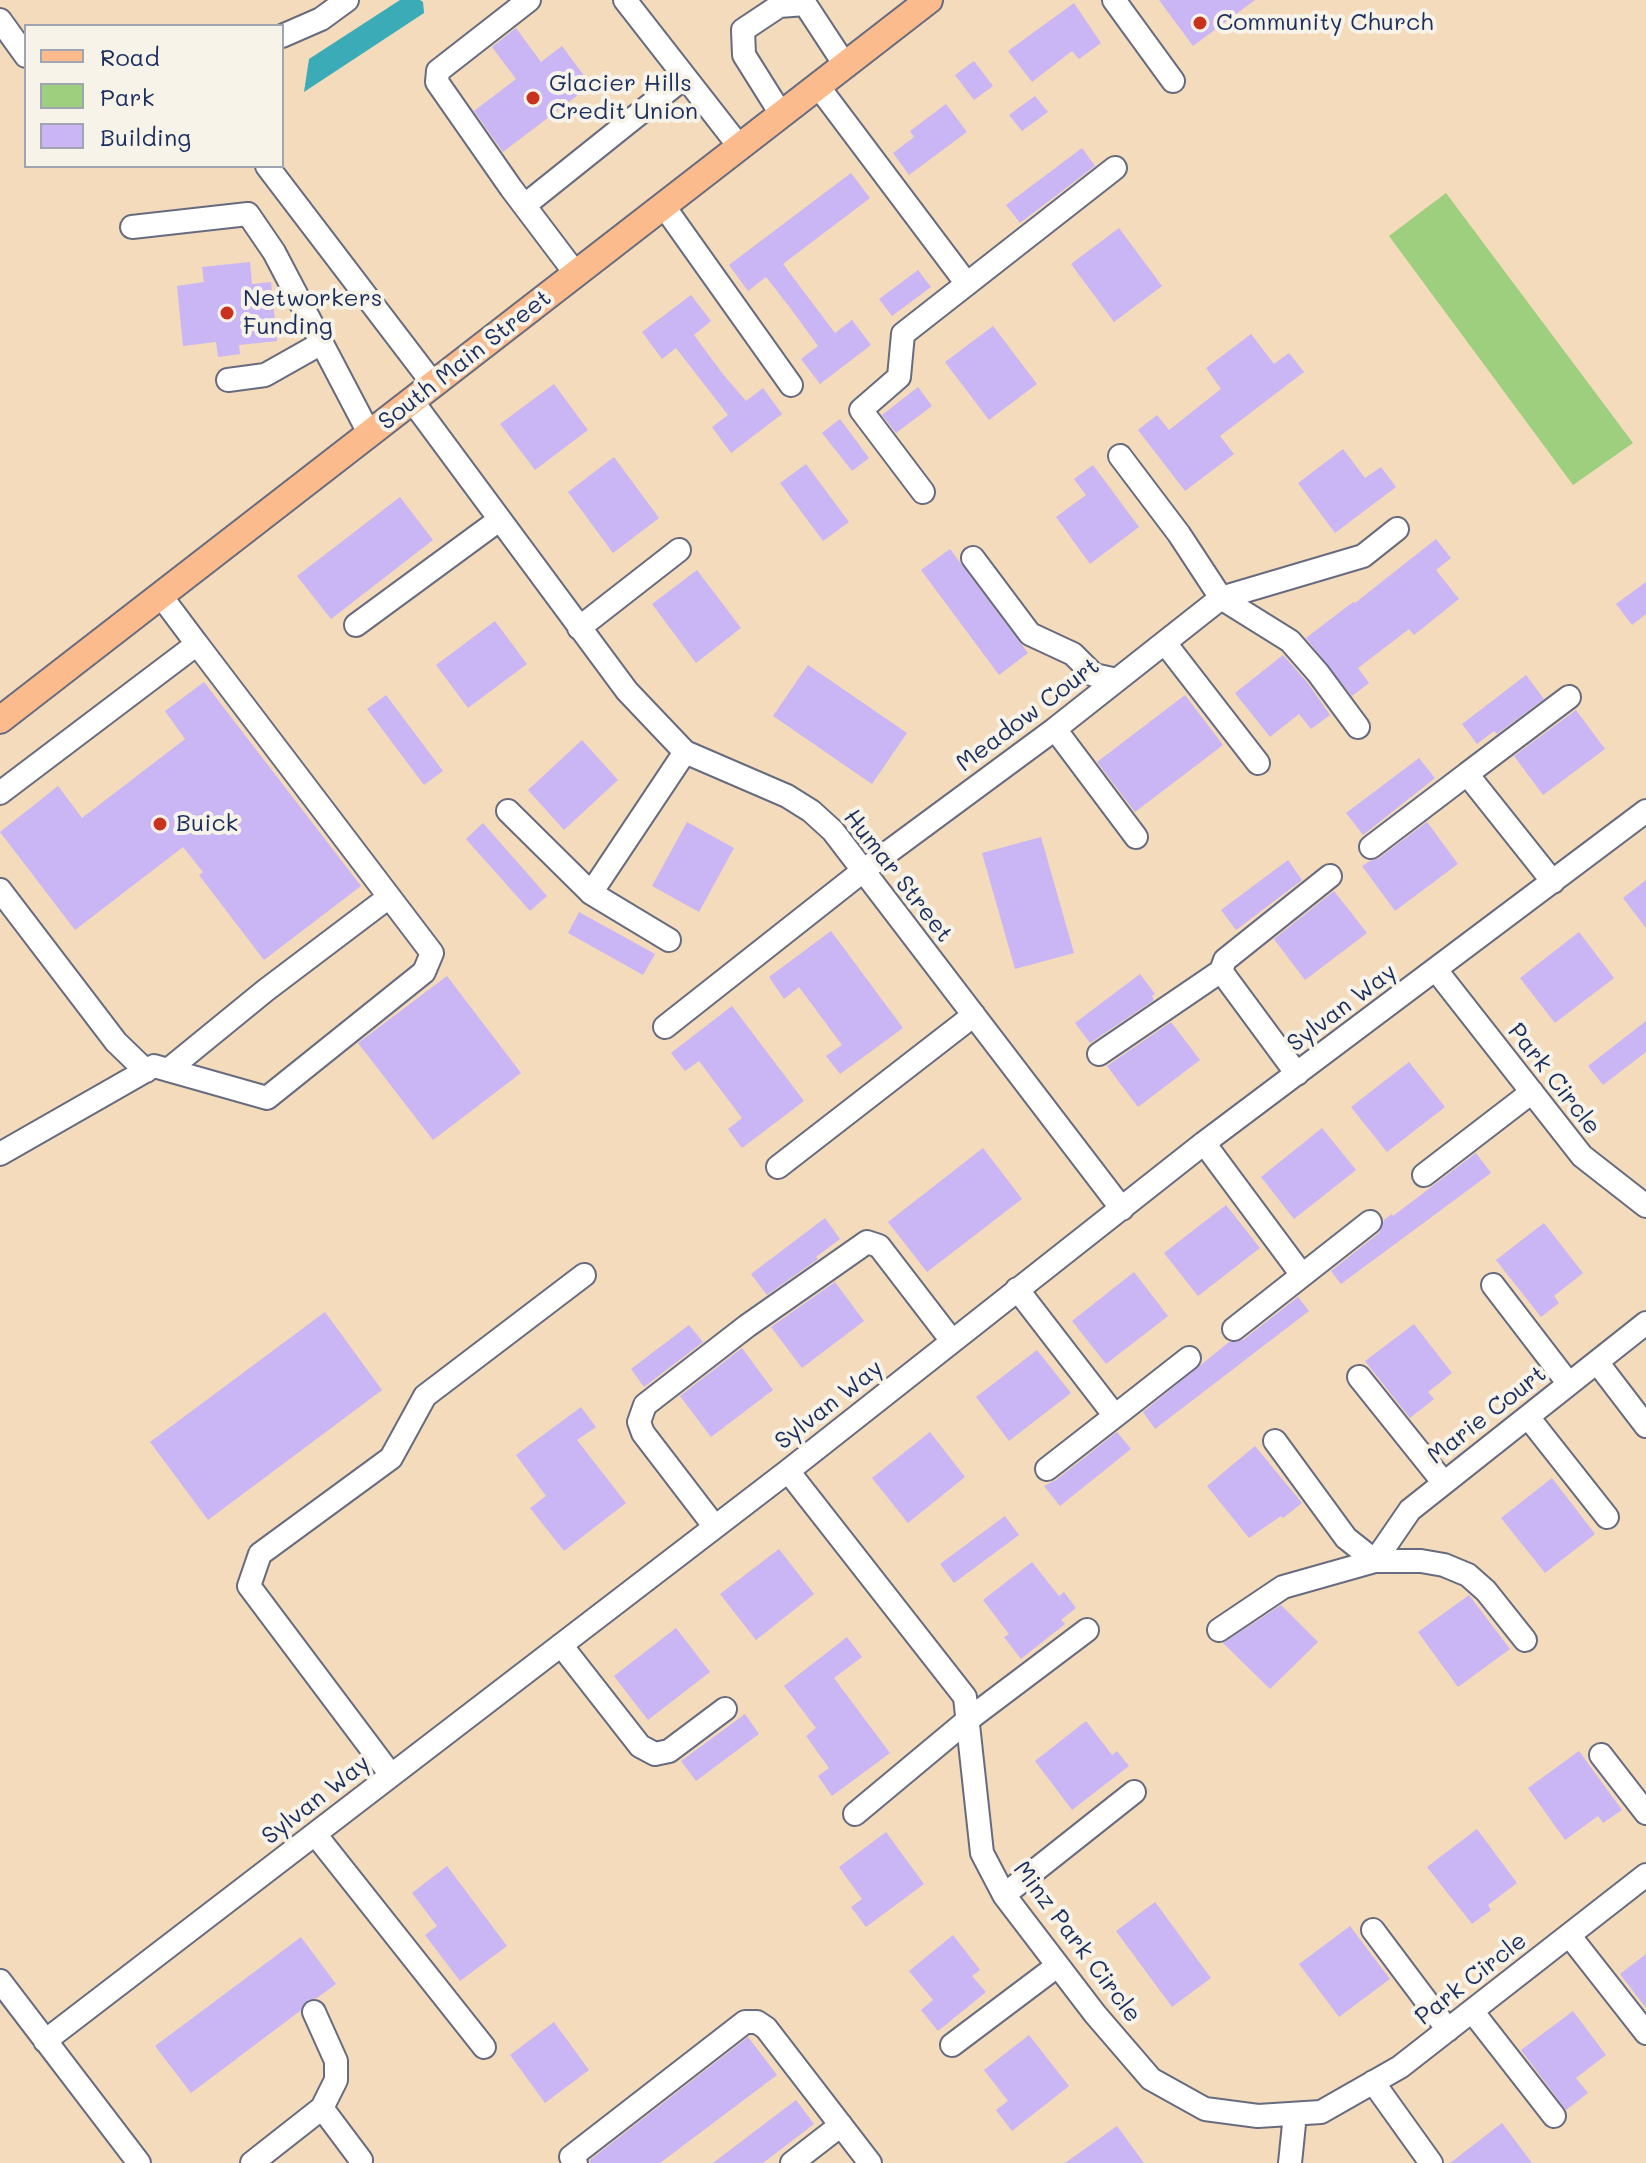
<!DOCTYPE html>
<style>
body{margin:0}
#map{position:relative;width:1646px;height:2163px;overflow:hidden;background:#f3dbbb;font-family:Mali,sans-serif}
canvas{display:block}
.legend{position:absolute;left:24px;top:24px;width:260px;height:144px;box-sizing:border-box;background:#f7f3e8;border:2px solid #9fa5b1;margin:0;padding:10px 14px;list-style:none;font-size:24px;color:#1b2f5e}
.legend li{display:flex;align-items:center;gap:16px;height:40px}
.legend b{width:40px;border:2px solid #9fa5b1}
</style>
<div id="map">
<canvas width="1646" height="2163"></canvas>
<ul class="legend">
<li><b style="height:10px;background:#fbbb8c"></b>Road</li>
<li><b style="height:22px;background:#9dcf7e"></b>Park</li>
<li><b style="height:22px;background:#cab6f4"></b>Building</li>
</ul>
</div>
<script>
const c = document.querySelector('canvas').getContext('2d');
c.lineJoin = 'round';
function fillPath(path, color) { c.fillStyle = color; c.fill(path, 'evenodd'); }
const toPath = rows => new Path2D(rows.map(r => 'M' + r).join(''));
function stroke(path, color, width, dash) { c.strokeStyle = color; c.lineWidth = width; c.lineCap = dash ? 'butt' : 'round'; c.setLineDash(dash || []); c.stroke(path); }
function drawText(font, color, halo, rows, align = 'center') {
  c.font = font + ' Mali,sans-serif'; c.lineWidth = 8; c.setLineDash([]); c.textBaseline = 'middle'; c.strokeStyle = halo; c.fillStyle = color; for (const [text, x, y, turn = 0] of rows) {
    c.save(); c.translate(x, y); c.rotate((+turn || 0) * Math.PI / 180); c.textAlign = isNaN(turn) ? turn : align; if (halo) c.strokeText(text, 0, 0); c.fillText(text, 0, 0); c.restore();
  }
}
fillPath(toPath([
 [1446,193,1633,443,1573,485,1389,236]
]), '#9dcf7e');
fillPath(toPath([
 [400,0,420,0,423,2,424,13,304,92,309,59]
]), '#3cabb8');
fillPath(toPath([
 [1159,0,1255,0,1193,46],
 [1074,3,1101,43,1079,59,1072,51,1032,82,1008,51],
 [516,28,541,62,562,46,591,85,503,152,474,111,516,79,492,47],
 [974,61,993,86,974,100,955,75],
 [1035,96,1048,112,1022,131,1009,115],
 [946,104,967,132,909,175,893,153,914,137,910,131],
 [1082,148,1095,166,1020,223,1006,205],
 [851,173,870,198,783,264,835,333,852,320,871,345,820,384,801,359,818,346,791,309,766,277,748,291,729,265],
 [1119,228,1162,286,1114,322,1071,264],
 [250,262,252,284,271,282,277,341,239,345,240,354,218,357,216,342,183,346,177,286,204,282,202,267],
 [918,270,931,287,892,316,879,299],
 [691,295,711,321,694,335,722,373,746,401,763,388,782,414,731,453,712,427,728,415,676,348,662,359,642,332],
 [993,326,1037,384,989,420,945,362],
 [1251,334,1274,364,1289,353,1304,372,1220,436,1234,454,1185,491,1138,430,1157,415,1169,430,1221,389,1206,368],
 [554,384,588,430,535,470,500,424],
 [918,387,932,406,896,433,882,415],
 [840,419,869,458,852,471,822,433],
 [1343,449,1365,478,1381,467,1396,487,1335,533,1298,483],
 [614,457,659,518,613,553,568,492],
 [806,464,849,522,823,541,780,483],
 [1093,465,1139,527,1090,564,1056,517,1086,495,1074,479],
 [400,497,433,540,331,619,297,576],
 [1436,539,1451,558,1436,570,1459,599,1414,635,1409,629,1358,668,1369,683,1352,696,1306,638,1353,602,1355,603],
 [950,549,1028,653,999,675,921,570],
 [697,570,741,628,696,663,652,604],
 [1646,582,1646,614,1632,625,1616,604],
 [495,621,527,664,468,708,436,665],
 [1283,655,1307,682,1330,715,1311,729,1299,714,1270,737,1235,693],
 [808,665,907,733,872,784,773,716],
 [1526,675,1544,699,1497,734,1494,731,1477,744,1462,724],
 [204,682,361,886,264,960,199,875,203,872,183,847,75,930,0,832,58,786,82,818,185,739,165,711],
 [386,695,443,771,424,785,367,709],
 [1185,695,1223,745,1135,812,1097,762],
 [1576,710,1605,749,1543,795,1514,756],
 [582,740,618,780,564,830,528,790],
 [1419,758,1435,778,1363,835,1346,813],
 [687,822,734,848,699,912,652,886],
 [1427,822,1458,864,1395,911,1362,866,1370,861,1379,858],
 [483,823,547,896,530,911,466,839],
 [1041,837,1074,953,1015,969,982,853],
 [1288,860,1302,880,1236,930,1221,910],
 [1646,880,1646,928,1623,898],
 [1334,891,1367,933,1305,980,1274,939],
 [579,912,655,954,643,975,568,933],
 [831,931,903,1028,840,1074,826,1056,842,1045,799,987,784,999,769,977],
 [1579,932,1614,978,1555,1023,1520,978],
 [1140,974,1155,994,1152,996,1154,1000,1090,1043,1075,1023],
 [447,976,521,1073,433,1140,358,1043],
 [732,1006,804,1101,742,1148,728,1129,742,1118,699,1061,685,1071,671,1053],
 [1646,1021,1646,1052,1603,1085,1588,1066],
 [1171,1022,1200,1060,1138,1107,1107,1066],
 [1409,1062,1445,1107,1387,1152,1351,1107],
 [1322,1128,1356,1170,1294,1219,1261,1177],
 [983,1148,1022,1199,927,1272,888,1222],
 [1476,1153,1491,1173,1341,1284,1331,1271,1379,1233,1384,1220,1392,1214,1393,1216],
 [1226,1205,1260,1248,1198,1296,1164,1253],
 [825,1218,840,1239,816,1257,818,1259,767,1295,751,1274],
 [1544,1223,1583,1273,1554,1296,1559,1303,1541,1317,1496,1260],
 [1134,1272,1168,1316,1106,1364,1072,1321],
 [835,1282,864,1321,802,1368,771,1327],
 [1298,1297,1309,1311,1155,1429,1143,1412,1229,1342,1243,1340],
 [325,1312,382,1390,208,1520,150,1442],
 [1414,1324,1452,1373,1428,1392,1434,1399,1410,1418,1365,1361],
 [689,1325,703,1342,644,1387,631,1369],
 [742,1348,773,1390,711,1437,680,1396],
 [1037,1350,1071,1393,1009,1441,976,1397],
 [581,1407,596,1427,577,1440,626,1503,564,1551,530,1508,546,1496,516,1455],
 [930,1432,965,1477,908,1523,872,1478],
 [1117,1432,1131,1449,1060,1506,1044,1486,1056,1480],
 [1255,1446,1302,1503,1283,1518,1281,1516,1249,1538,1207,1486],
 [1552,1478,1595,1534,1545,1573,1501,1518],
 [1005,1516,1019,1535,954,1583,940,1564],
 [779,1549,814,1594,756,1640,720,1594],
 [1032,1562,1059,1596,1064,1592,1076,1608,1061,1620,1065,1624,1021,1659,1004,1637,1009,1634,983,1600],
 [1469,1595,1510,1649,1458,1687,1418,1632],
 [1281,1605,1318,1642,1270,1689,1223,1643],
 [676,1628,710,1672,648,1720,614,1676],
 [847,1637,862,1657,834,1678,890,1753,832,1796,818,1776,829,1768,806,1736,816,1728,784,1686],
 [745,1714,759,1734,696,1781,681,1761],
 [1086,1721,1112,1755,1117,1751,1129,1766,1072,1810,1035,1761],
 [1579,1751,1622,1810,1603,1823,1598,1816,1565,1840,1528,1788],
 [1477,1829,1517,1883,1488,1905,1491,1910,1472,1924,1427,1867],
 [886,1832,924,1884,866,1927,851,1907,862,1899,839,1867],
 [447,1866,507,1946,460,1981,425,1935,437,1926,412,1893],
 [1155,1902,1211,1978,1172,2007,1116,1931],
 [1350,1926,1390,1979,1339,2017,1299,1964],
 [953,1935,980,1970,972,1976,986,1992,938,2031,921,2010,933,2000,909,1971],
 [301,1937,336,1984,317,1998,308,2000,300,2011,191,2093,155,2046],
 [1646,1954,1646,2008,1620,1974],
 [1573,2011,1606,2055,1576,2078,1588,2093,1566,2110,1521,2050],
 [554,2022,589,2070,545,2103,510,2055],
 [1029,2035,1069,2086,1012,2131,996,2110,1008,2101,984,2070],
 [748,2037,777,2075,660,2163,590,2163,590,2160],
 [796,2100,814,2124,763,2163,713,2163],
 [1502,2123,1532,2163,1450,2163],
 [1117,2126,1144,2163,1065,2163]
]), '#cab6f4');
const minor = toPath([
 [529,0,438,71,437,82,511,188,576,274],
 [625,0,739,146],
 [1114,0,1173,81],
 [0,20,26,56],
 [282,36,321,19,347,0],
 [818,86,967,284],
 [781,114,744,55,743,30,779,6,805,4,845,65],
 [267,166,434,385],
 [525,205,685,77],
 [663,205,791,385],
 [132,227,248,214,274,252,370,435],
 [228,380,265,375,320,344],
 [413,402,627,691,685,752,787,796,811,811,833,831,1122,1209],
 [1120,456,1179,534,1221,598,1290,641,1318,673,1358,727],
 [923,492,861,410,899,377,903,334,1115,168],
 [973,558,1030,634,1073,654,1094,675,1117,680],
 [356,625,499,520],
 [579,628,679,550],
 [1165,643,1258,763],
 [1055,729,1136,837],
 [1467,774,1569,697],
 [0,793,197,644,161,596],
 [508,811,591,893],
 [1371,847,1467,774,1553,882],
 [0,890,116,1042,146,1071],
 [669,940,591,893,685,752],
 [1436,970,1582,1156,1646,1206],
 [665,1027,864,870,1055,729,1221,598,1363,556,1397,529],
 [1099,1054,1221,971],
 [168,1070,266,990,389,897],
 [1297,1074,1221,971,1225,960,1330,876],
 [1204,1143,1302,1275],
 [0,1154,154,1066,267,1098,424,972,432,953,197,644],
 [778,1167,974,1015],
 [1424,1175,1532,1092],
 [1493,1285,1569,1384],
 [1017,1289,1115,1416,1189,1358],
 [1234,1329,1370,1222],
 [1597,1362,1646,1426],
 [1359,1377,1444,1483],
 [1528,1417,1607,1517],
 [1275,1441,1346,1538,1375,1561],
 [1047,1469,1115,1416],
 [788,1471,965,1697,982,1853,1004,1895,1095,2014,1151,2079,1205,2109,1258,2116,1321,2112,1400,2067,1646,1875],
 [715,1527,643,1433,639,1422,645,1405,747,1326,867,1242,879,1246,952,1341],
 [1375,1561,1410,1510,1646,1323],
 [1219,1630,1283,1587,1375,1561,1421,1561,1444,1565,1468,1575,1486,1591,1525,1640],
 [561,1645,640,1746,655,1754,669,1751,725,1709],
 [1601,1755,1646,1813],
 [391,1775,249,1586,260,1554,391,1458,425,1396,584,1275],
 [855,1814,969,1719,1087,1630],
 [315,1834,484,2047],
 [1004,1895,1134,1792],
 [1373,1930,1448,2030],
 [1569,1935,1646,2033],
 [0,1981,139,2163],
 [1472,2011,1554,2116],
 [45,2041,788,1471,1204,1143,1646,811],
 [952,2045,1057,1966],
 [1373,2082,1431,2163],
 [322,2108,361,2160,360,2163],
 [252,2163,322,2108,336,2080,336,2061,314,2012],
 [576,2163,571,2157,745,2022,757,2022,766,2028,870,2163],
 [792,2163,841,2125],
 [1290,2163,1295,2114]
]);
const major = toPath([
 [0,720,929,0]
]);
stroke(minor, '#676b7f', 26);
stroke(major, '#676b7f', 30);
stroke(minor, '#fff', 22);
stroke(major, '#fbbb8c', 26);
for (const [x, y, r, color] of [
 [1200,23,8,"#c8321e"],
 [533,98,8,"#c8321e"],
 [227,313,8,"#c8321e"],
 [160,824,8,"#c8321e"]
]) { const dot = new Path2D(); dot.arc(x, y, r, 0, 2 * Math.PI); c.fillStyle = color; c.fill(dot); stroke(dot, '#f7f3e8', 3); }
drawText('24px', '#1b2f5e', '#f7f3e8', [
 ["Community Church",1216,23],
 ["Glacier Hills",549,84],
 ["Credit Union",549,112],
 ["Networkers",243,299],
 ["Funding",243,327],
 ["Buick",176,824]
], 'left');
drawText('24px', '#1b2f5e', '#f7f3e8', [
 ["South Main Street",465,360,-38],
 ["Meadow Court",1028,715,-37],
 ["Humar Street",898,876,52],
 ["Sylvan Way",1342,1008,-37],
 ["Park Circle",1554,1079,52],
 ["Sylvan Way",829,1405,-38],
 ["Marie Court",1487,1415,-38],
 ["Sylvan Way",316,1800,-38],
 ["Minz Park Circle",1077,1942,53],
 ["Park Circle",1471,1979,-38]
]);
</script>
